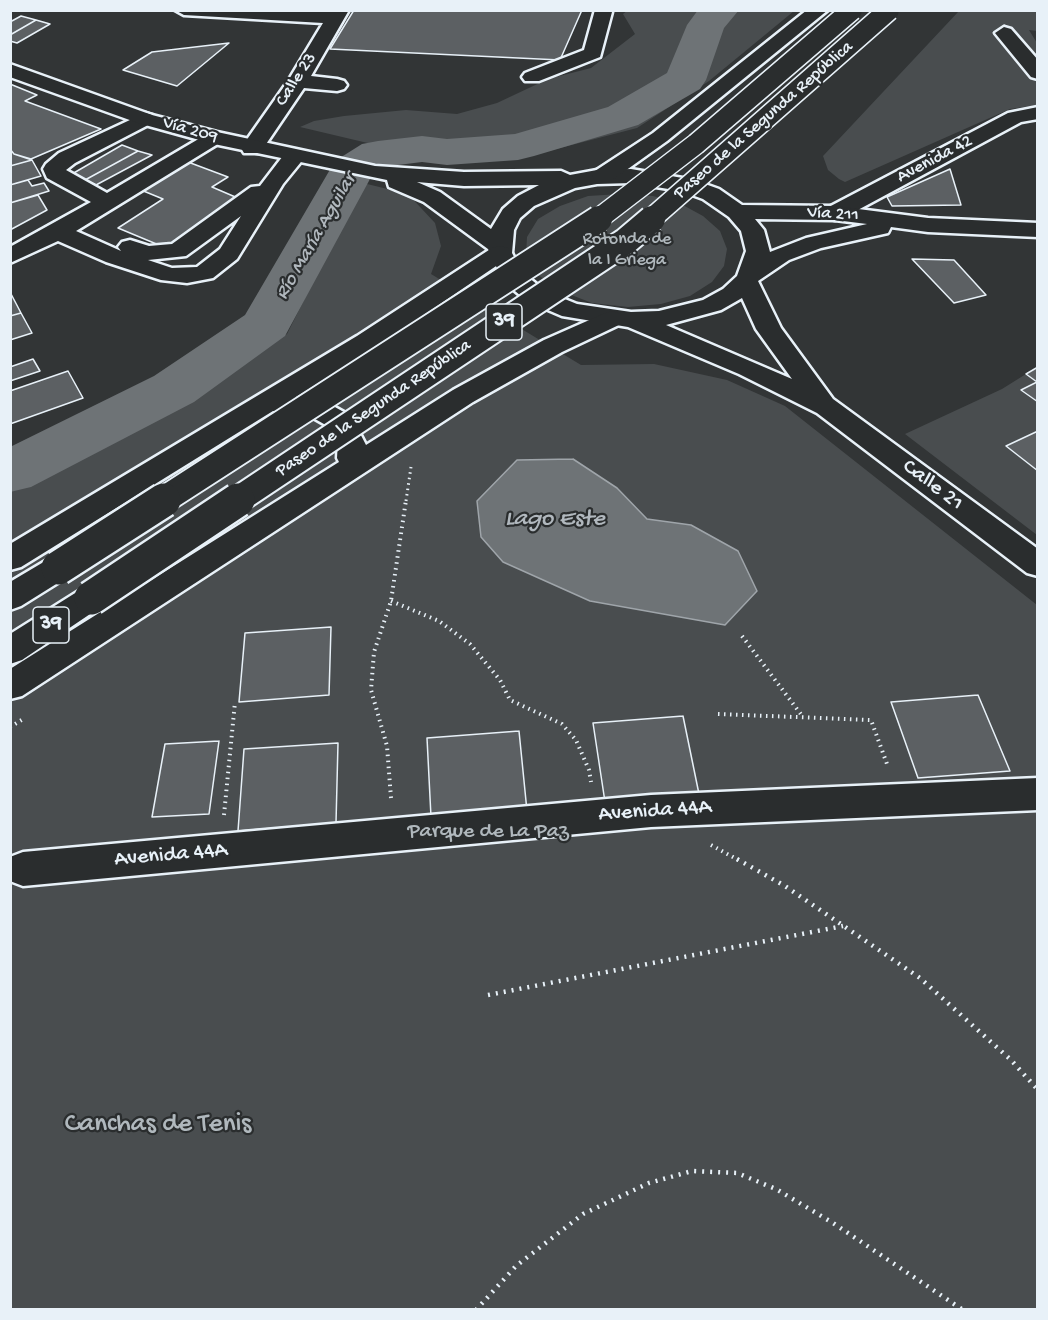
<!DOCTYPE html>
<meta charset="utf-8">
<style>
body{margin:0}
#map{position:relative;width:1048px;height:1320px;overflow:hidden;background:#323536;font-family:"Gochi Hand",sans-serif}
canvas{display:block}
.frame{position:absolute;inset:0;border:12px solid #e8f1f8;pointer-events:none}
</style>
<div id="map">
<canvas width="1048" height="1320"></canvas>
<div class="frame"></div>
</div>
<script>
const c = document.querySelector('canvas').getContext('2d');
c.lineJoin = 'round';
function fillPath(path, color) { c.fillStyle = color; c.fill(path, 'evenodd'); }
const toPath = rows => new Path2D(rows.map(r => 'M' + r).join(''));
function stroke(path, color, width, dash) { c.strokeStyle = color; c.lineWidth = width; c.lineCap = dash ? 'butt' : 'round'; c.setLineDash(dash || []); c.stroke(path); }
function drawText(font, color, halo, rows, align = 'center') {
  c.font = font + ' "Gochi Hand",sans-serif'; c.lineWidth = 4.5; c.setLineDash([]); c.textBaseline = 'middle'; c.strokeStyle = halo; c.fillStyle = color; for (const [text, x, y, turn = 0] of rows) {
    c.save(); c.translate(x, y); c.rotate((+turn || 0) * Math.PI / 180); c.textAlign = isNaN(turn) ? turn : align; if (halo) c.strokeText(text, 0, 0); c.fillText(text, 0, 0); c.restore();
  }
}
fillPath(toPath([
 [628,10,794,11,709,81,637,128,541,153,431,158,300,127,314,121,344,116,406,110,457,114,497,103,548,79,591,68,635,34,623,14],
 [959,11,1037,11,1037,31,1029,30,1037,43,1037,105,1010,109,845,182,839,179,828,170,823,156],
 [363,183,408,194,435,223,441,246,431,274,581,365,654,364,727,380,785,406,1037,605,1037,1309,11,1310,11,486,189,395,287,334],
 [620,194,653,196,681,204,703,216,720,231,727,249,724,266,712,282,690,296,661,304,628,307,592,303,561,291,538,275,526,256,527,237,538,219,560,206,588,196],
 [1026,374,1037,382,1022,390,1037,402,1037,431,1006,446,1037,471,1037,535,905,434,1002,389]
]), '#494d4f');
const water = toPath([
 [573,459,617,488,647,519,691,525,738,551,757,591,725,625,590,601,503,562,481,537,477,501,517,460,573,459]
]);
fillPath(water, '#6e7376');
stroke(water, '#9fa5aa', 1.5);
fillPath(toPath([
 [698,10,739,10,724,28,706,80,700,89,638,125,534,156,518,160,447,165,422,162,390,166,370,179,285,336,194,402,31,487,10,492,10,447,154,376,245,315,335,161,362,144,378,141,422,136,447,139,515,134,608,107,667,73,687,25,698,10]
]), '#6e7376');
const building = toPath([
 [354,10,582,10,560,60,330,49,354,10],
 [21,16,36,20,10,35,10,22,21,16],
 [36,20,50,24,17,43,10,41,10,35,36,20],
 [229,43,177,86,123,70,152,52,229,43],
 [10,84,37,95,25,101,101,129,31,159,14,154,10,149,10,84],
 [122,145,138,151,85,180,72,174,122,145],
 [10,149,14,154,32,160,10,166,10,149],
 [138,151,152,155,96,185,85,180,138,151],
 [32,160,41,176,10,185,10,166,32,160],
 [188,162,228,177,212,187,240,199,166,248,118,228,163,199,141,190,188,162],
 [950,169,961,205,892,206,887,197,950,169],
 [28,180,32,186,44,183,49,191,10,203,10,185,28,180],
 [38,195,47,210,10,230,10,203,38,195],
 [912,259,954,260,986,295,954,303,912,259],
 [10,292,21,313,10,316,10,292],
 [21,313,32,333,10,340,10,316,21,313],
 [33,359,40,371,10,381,10,367,33,359],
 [1038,367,1038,402,1021,390,1037,382,1026,374,1038,367],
 [68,371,83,398,10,424,10,391,68,371],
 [1038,431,1038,471,1006,446,1038,431],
 [331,627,329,695,239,702,245,633,331,627],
 [978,695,1010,771,918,778,891,702,978,695],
 [683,716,699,794,605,802,593,723,683,716],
 [519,731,527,811,431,817,427,738,519,731],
 [219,741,209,814,152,817,165,744,219,741],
 [338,743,336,823,238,831,244,749,338,743]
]);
fillPath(building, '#5c6063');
stroke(building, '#e8f1f8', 1.5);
const minor = toPath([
 [175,10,349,10,311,76,337,79,344,81,347,85,344,89,337,91,304,88,260,153,244,153,241,148,288,81,323,23,184,15,175,10],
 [595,10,612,12,600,57,539,81,525,81,522,77,525,73,584,50,595,10],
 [1004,27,1011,29,1038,60,1038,79,1031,77,995,33,1004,27],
 [1038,107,1038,119,1021,122,843,218,835,220,827,218,824,213,827,208,1008,113,1038,107],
 [145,113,152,115,155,119,152,123,75,163,66,170,107,193,207,134,214,132,221,134,225,138,221,142,76,231,121,251,118,247,122,242,130,240,149,246,172,244,251,187,260,186,286,152,302,152,305,157,283,184,237,259,213,278,187,283,161,280,106,262,58,241,10,263,10,247,91,202,47,178,43,169,46,164,59,153,145,113],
 [241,216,220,249,197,267,172,268,148,260,186,256,241,216],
 [1038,778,1038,810,651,827,23,886,10,881,10,857,23,852,651,795,1038,778]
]);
const major = toPath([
 [10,64,152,115,217,132,375,166,464,172,561,171,570,175,597,170,631,169,694,180,719,189,742,205,835,206,928,218,1038,223,1038,237,928,232,891,227,888,233,821,248,789,260,758,281,781,328,833,399,1038,549,1038,576,1027,573,817,413,739,374,628,327,562,316,527,301,503,281,488,249,424,202,389,187,387,180,214,144,138,123,10,77,10,64],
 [417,182,464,186,539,185,518,196,503,209,491,229,440,192,417,182],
 [631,183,681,191,703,199,729,217,741,231,746,251,737,276,723,289,703,300,659,311,631,312,577,304,545,291,522,272,512,253,514,230,520,218,534,206,575,188,597,184,631,183],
 [755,219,835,220,867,224,806,238,770,252,764,230,755,219],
 [742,298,756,329,792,379,666,325,721,310,742,298]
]);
const highway = toPath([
 [807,10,828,10,667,141,611,181,595,181,592,176,595,171,653,133,807,10],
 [500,246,508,248,512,253,508,258,375,348,296,397,324,401,351,416,366,445,453,390,544,340,603,314,612,311,621,314,625,319,621,324,562,352,473,402,22,696,10,699,10,669,339,462,337,458,338,441,331,428,308,415,273,411,21,567,10,570,10,544,357,336,492,248,500,246],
 [58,557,69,560,73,568,69,576,21,606,10,610,10,582,47,560,58,557],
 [91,586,102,590,107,598,102,606,22,660,10,664,10,634,80,590,91,586]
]);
stroke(minor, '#e8f1f8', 5);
stroke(major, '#e8f1f8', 5);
stroke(highway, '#e8f1f8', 5);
stroke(toPath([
 [406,501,411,467]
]), '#e8f1f8', 3, [1.5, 4]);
stroke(toPath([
 [391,601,439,621,470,644,500,680,510,700,562,724,576,740,589,770,591,782],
 [742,636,803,717],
 [718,714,871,720,887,764],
 [10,727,25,718],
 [391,798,387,746,371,690,374,652,391,601,406,500],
 [224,815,235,702],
 [711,845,740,861]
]), '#e8f1f8', 4, [1.5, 4.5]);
stroke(toPath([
 [737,859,785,886,920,978,1011,1060,1038,1090],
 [488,995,843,926],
 [476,1310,516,1266,583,1214,649,1183,692,1171,737,1173,776,1189,833,1223,963,1310]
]), '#e8f1f8', 4.5, [2, 6]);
fillPath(minor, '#2a2d2e');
fillPath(major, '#2a2d2e');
fillPath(highway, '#2a2d2e');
const highwayBridgeFar2 = toPath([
 [597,220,696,144,852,10],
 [650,220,889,10]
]);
const highwayBridgeFar1 = toPath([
 [162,501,599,219],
 [236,501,626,241,652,219]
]);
const highwayBridge = toPath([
 [58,568,164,500],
 [91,598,238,500]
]);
stroke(highwayBridgeFar2, '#e8f1f8', 23, []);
stroke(highwayBridgeFar1, '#e8f1f8', 30, []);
stroke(highwayBridge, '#e8f1f8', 38, []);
stroke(highwayBridgeFar2, '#2a2d2e', 20);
stroke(highwayBridgeFar1, '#2a2d2e', 26);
stroke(highwayBridge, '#2a2d2e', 33);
drawText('18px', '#e8f1f8', '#2a2d2e', [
 ["Calle 23",297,80,-57],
 ["Paseo de la Segunda República",764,121,-41],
 ["Vía 209",190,131,16],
 ["Avenida 42",935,160,-28],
 ["Vía 211",833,215,4],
 ["Paseo de la Segunda República",374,409,-34]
]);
drawText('18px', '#b0b8bd', '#2a2d2e', [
 ["Rotonda de",627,240],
 ["la I Griega",627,261]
]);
drawText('italic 20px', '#b1b8be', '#2a2d2e', [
 ["Río María Aguilar",317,237,-60]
]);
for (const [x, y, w] of [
 [504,322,36],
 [51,625,36]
]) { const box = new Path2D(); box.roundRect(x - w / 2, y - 18, w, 36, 4.5); c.fillStyle = '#2a2d2e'; c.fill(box); stroke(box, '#e8f1f8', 1.5); }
drawText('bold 21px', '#e8f1f8', null, [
 ["39",504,322],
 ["39",51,625]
]);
drawText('22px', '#e8f1f8', '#2a2d2e', [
 ["Calle 21",932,486,37],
 ["Avenida 44A",655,812,-4],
 ["Avenida 44A",171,856,-5]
]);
drawText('22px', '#b0b8bd', '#2a2d2e', [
 ["Parque de La Paz",488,833]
]);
drawText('italic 24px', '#b1b8be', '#2a2d2e', [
 ["Lago Este",555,520]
]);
drawText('27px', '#b0b8bd', '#2a2d2e', [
 ["Canchas de Tenis",158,1126]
]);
</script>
